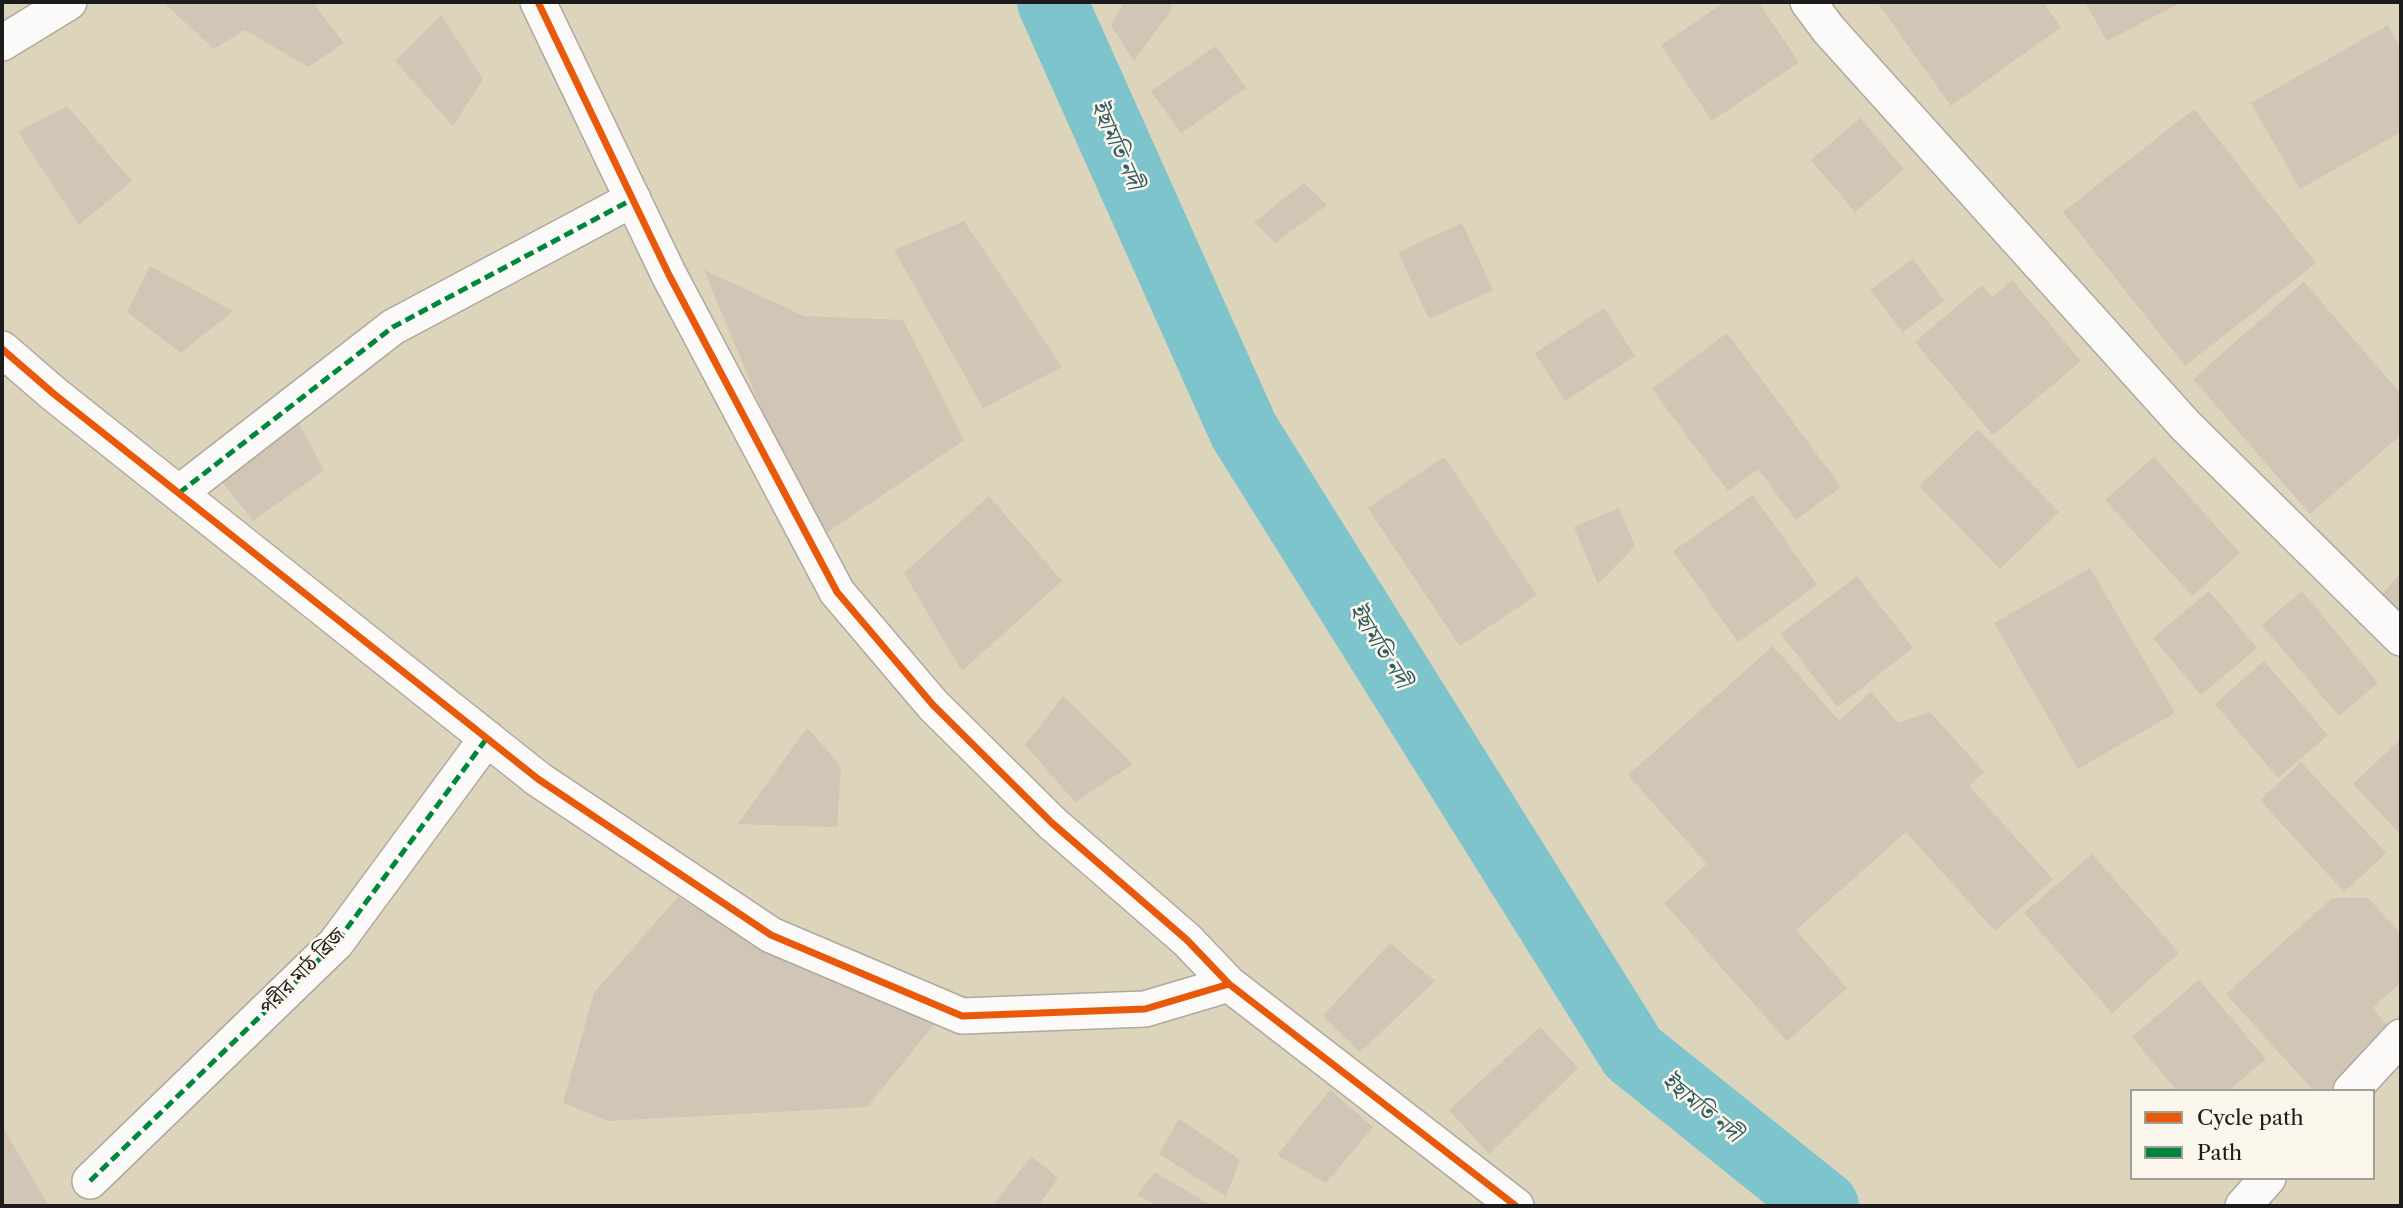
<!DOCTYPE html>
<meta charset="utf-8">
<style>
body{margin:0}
#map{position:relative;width:2403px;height:1208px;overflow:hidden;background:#e8ddcd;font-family:"Libre Caslon Text",serif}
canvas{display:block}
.frame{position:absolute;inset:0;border:4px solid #1c1c1c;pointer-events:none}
.legend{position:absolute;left:2130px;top:1089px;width:245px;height:91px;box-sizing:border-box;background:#fbf7ec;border:2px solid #a29f99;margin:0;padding:9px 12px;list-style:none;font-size:21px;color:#1c1c1c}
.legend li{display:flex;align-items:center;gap:14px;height:35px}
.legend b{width:35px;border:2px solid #a29f99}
</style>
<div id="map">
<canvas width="2403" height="1208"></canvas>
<div class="frame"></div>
<ul class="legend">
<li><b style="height:9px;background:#e8590c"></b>Cycle path</li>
<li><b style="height:9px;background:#00873e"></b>Path</li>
</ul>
</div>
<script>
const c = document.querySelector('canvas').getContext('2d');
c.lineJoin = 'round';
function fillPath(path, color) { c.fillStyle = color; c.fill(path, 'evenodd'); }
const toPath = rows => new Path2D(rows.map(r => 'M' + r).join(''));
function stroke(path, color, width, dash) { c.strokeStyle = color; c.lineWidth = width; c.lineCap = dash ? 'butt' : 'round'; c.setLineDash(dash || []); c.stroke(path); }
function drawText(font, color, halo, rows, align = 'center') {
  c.font = font + ' "Libre Caslon Text","Noto Serif Bengali",serif'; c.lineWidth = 5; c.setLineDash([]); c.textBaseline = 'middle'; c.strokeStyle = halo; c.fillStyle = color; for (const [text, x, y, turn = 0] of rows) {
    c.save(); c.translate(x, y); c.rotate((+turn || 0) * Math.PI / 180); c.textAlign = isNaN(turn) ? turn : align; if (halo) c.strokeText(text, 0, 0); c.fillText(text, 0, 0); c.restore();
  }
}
fillPath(toPath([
 [2,2,2401,2,2401,1206,2,1206],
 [2132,1091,2373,1091,2373,1178,2132,1178]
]), '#ddd4bc');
stroke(toPath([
 [1052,2,1244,431,1633,1053,1824,1206]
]), '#7dc4cc', 70);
fillPath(toPath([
 [163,2,312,2,344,43,308,67,245,30,214,49],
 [1124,2,1169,2,1172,9,1134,61,1111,25],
 [1725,2,1758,2,1799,62,1712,121,1661,45],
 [1877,2,2043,2,2061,27,1951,106],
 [2085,2,2182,2,2107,41],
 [441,15,483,79,453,126,395,61],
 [2388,25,2401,49,2401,132,2300,189,2251,103],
 [1216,46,1246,88,1181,133,1151,91],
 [67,106,132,181,79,225,18,132],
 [2194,109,2316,263,2185,366,2063,212],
 [1860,118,1904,169,1855,212,1811,160],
 [1304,183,1327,205,1275,243,1254,222],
 [964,221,1062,367,983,408,894,250],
 [1462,223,1493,290,1429,319,1398,252],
 [1913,259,1944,301,1903,332,1870,290],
 [150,266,233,311,181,353,127,312],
 [704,270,804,316,903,320,964,440,816,540],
 [2012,280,2081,361,1993,435,1915,342,1982,285,1992,298],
 [2304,282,2401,394,2401,435,2310,514,2193,379],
 [1604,308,1635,356,1565,401,1535,353],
 [1727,333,1841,487,1796,520,1758,469,1728,491,1652,389],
 [299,423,324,470,253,521,219,478],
 [1978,429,2059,512,2000,569,1919,486],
 [1444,457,1537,595,1460,646,1368,508],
 [2154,457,2240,553,2192,596,2105,500],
 [1753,495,1817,585,1738,642,1673,551],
 [989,496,1062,581,962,671,904,573],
 [1619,508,1635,546,1598,584,1574,527],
 [2090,568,2175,713,2078,769,1994,623],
 [2401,572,2401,612,2382,594],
 [1857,576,1913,648,1837,707,1781,634],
 [2209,591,2257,648,2201,695,2153,638],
 [2302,591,2378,683,2339,716,2262,625],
 [1773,646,1839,721,1871,692,1898,723,1930,712,1984,772,1969,786,2053,879,1995,931,1906,832,1796,930,1847,988,1787,1041,1664,903,1707,864,1628,775],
 [2264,661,2328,735,2278,778,2215,704],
 [1063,696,1133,764,1075,802,1025,745],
 [807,728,841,766,837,827,738,824],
 [2401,739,2401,835,2353,784],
 [2301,762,2386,853,2344,892,2260,800],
 [2092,854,2179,953,2112,1013,2024,913],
 [678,897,790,962,940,1017,867,1107,608,1121,563,1103,594,993],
 [2332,898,2368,898,2401,934,2401,982,2372,1008,2395,1033,2330,1091,2314,1091,2226,994],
 [1390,943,1435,981,1360,1052,1323,1016],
 [2199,980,2266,1059,2228,1091,2177,1091,2132,1037],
 [1540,1027,1578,1068,1489,1154,1449,1110],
 [1330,1090,1373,1127,1326,1183,1277,1155],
 [1179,1119,1240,1160,1226,1196,1159,1154],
 [2,1126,49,1206,2,1206],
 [1031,1156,1058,1178,1038,1206,993,1206],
 [1155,1172,1212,1206,1158,1206,1137,1195]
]), '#d1c5b6');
const street = toPath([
 [538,2,669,275,837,592,933,705,1052,823,1187,940,1229,984,1516,1206],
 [1808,2,1829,30,2186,426,2401,638],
 [2,43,69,2],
 [2,349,54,394,538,779,771,935,962,1016,1145,1009,1229,984],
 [179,493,393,327,633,199],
 [2351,1091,2401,1037],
 [90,1181,336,943,487,738],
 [2243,1206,2268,1178]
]);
stroke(street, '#afa89e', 38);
stroke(street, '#fcfaf8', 35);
stroke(toPath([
 [179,493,393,327,633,199],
 [90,1181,336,943,487,738]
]), '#00873e', 5, [10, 5]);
stroke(toPath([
 [538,2,669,275,837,592,933,705,1052,823,1187,940,1229,984,1516,1206],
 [2,349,54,394,538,779,771,935,962,1016,1145,1009,1229,984]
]), '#e8590c', 7);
drawText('21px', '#1c1c1c', '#fbf7ec', [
 ["পরীর মাঠ ব্রিজ",303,972,-46]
]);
drawText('italic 23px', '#305b62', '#fbf7ec', [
 ["ইছামতি নদী",1116,145,66],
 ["ইছামতি নদী",1379,646,58],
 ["ইছামতি নদী",1701,1108,39]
]);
</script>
